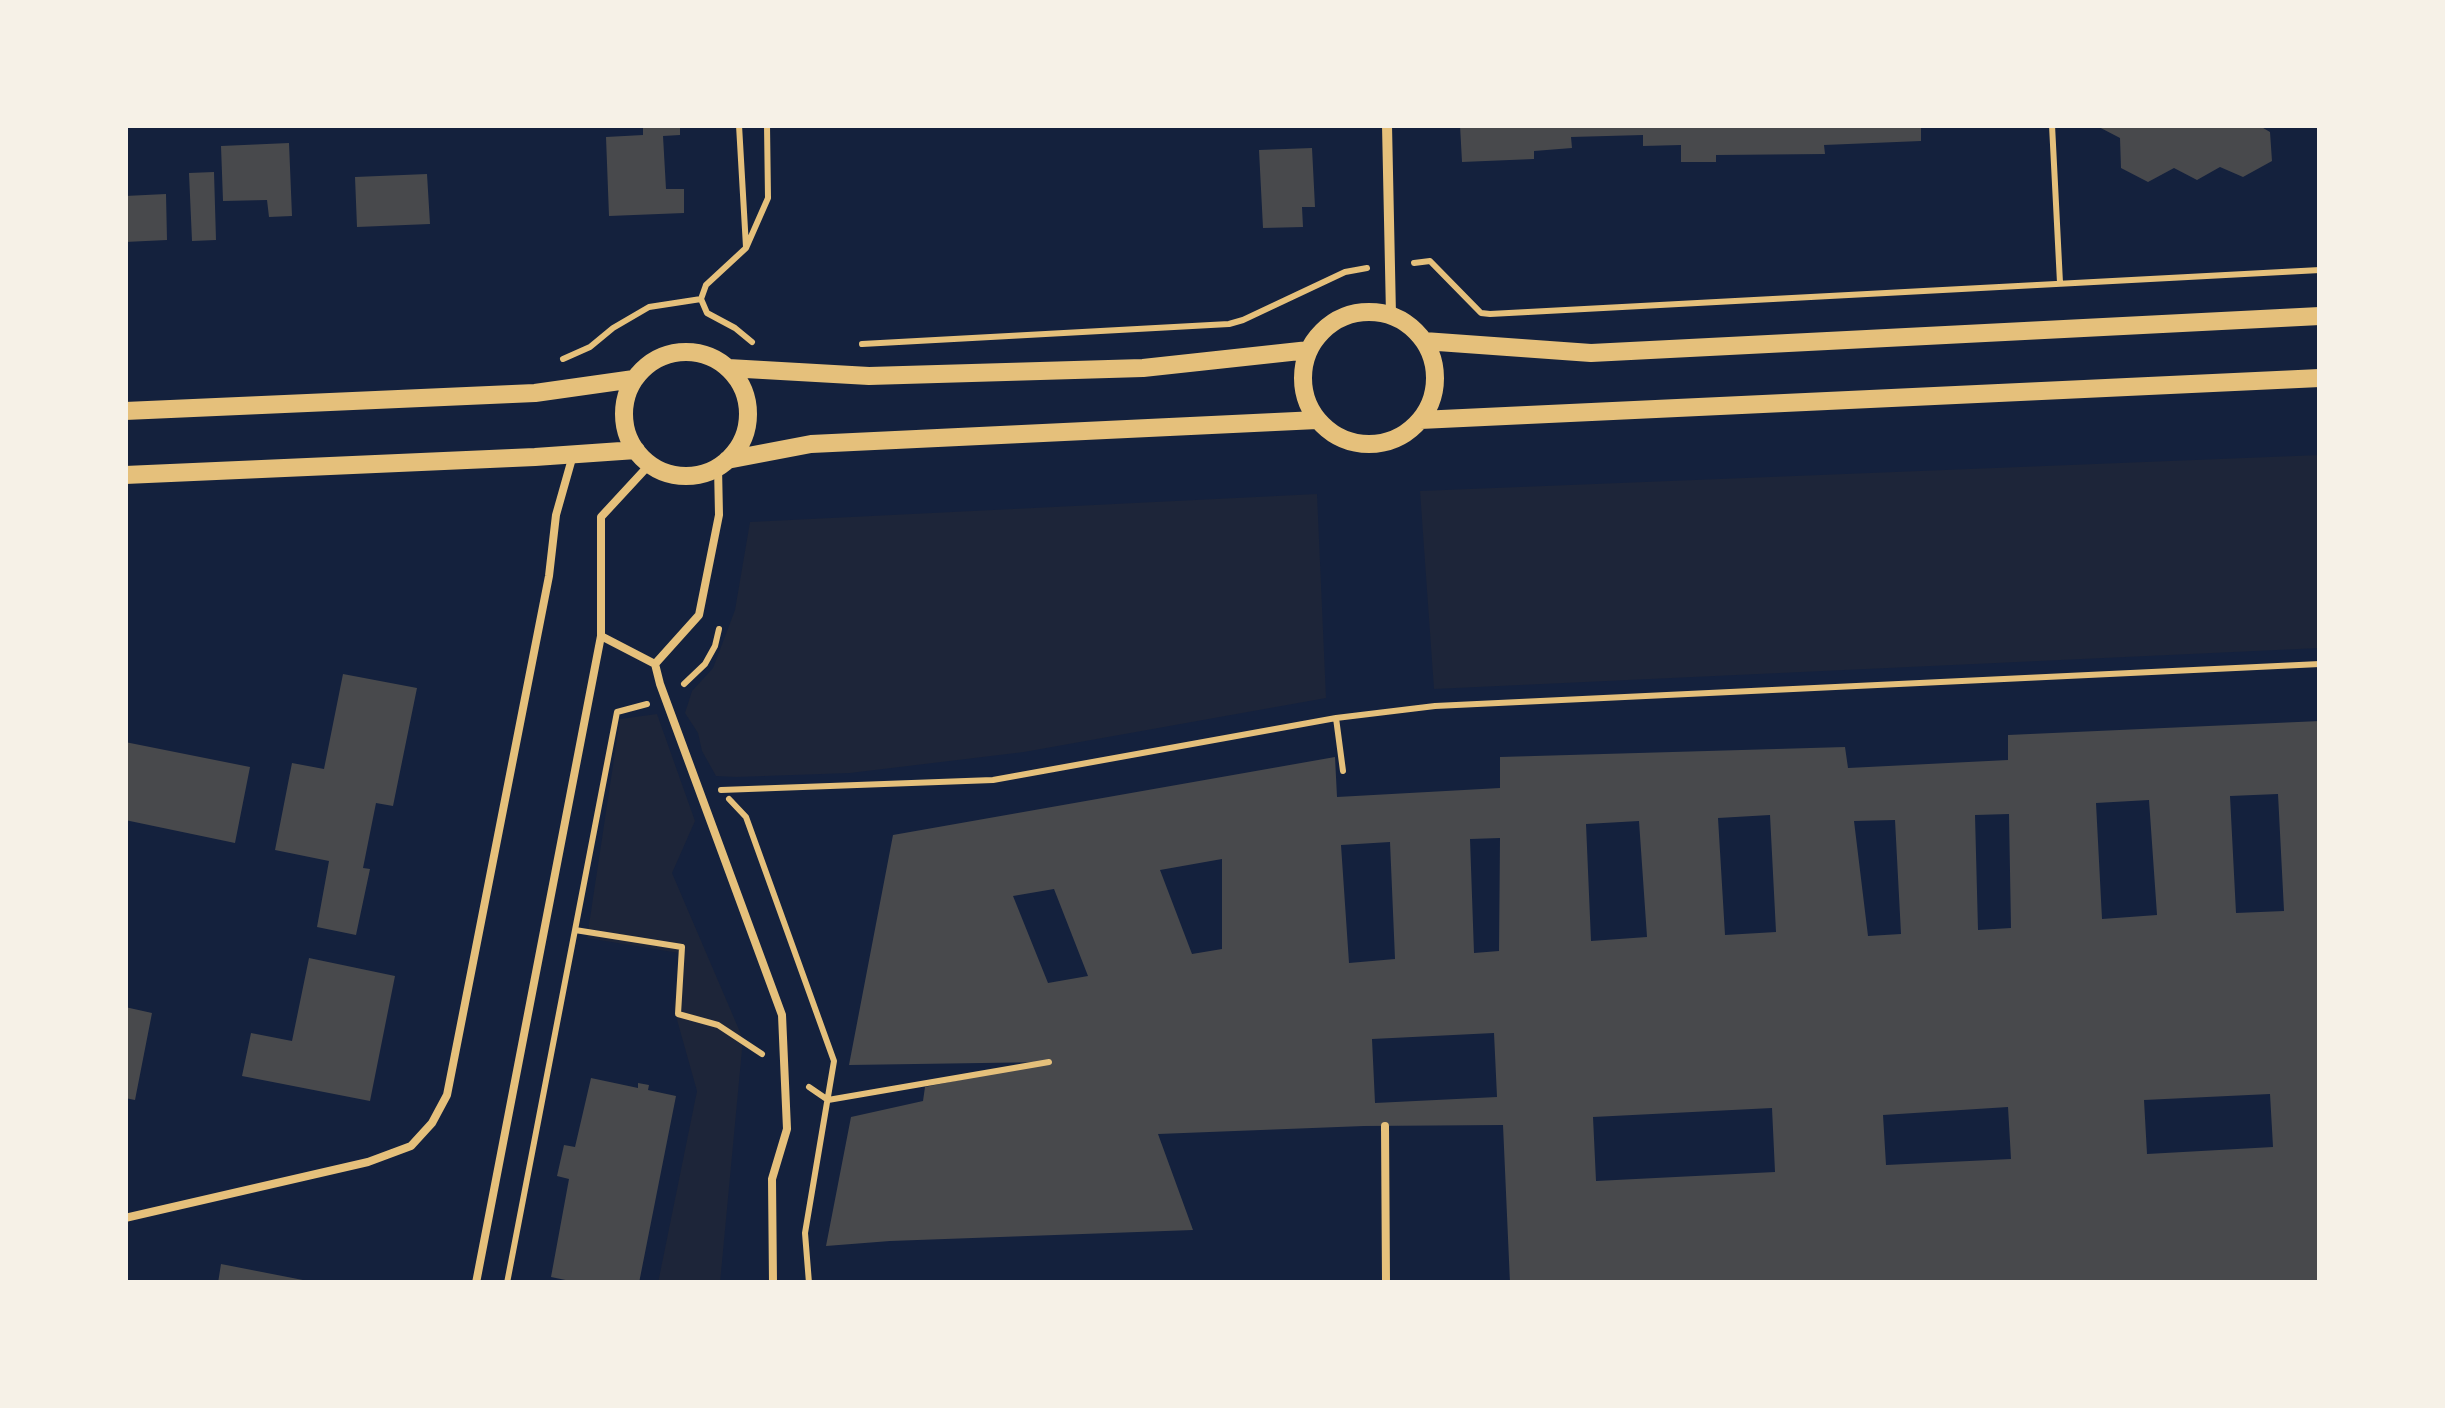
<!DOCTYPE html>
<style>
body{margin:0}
#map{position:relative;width:2445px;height:1408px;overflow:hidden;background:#14213d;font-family:Mulish,sans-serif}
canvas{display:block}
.frame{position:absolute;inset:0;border:128px solid #f6f1e7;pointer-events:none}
</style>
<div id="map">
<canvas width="2445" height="1408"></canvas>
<div class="frame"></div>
</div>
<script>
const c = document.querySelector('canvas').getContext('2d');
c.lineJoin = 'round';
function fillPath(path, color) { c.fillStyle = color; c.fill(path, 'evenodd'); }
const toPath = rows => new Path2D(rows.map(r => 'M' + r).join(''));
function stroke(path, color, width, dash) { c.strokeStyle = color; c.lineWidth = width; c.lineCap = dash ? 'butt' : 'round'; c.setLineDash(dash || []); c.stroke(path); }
fillPath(toPath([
 [2320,455,2320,648,1434,689,1420,491],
 [1317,494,1326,698,1024,752,850,773,736,777,716,776,702,751,698,733,685,713,692,691,713,668,735,610,750,522],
 [657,714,695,821,672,873,743,1039,720,1283,658,1283,697,1091,674,1009,679,953,587,938,620,719]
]), '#1d2539');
fillPath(toPath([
 [643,125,680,125,680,135,663,136,666,189,684,189,684,213,609,216,606,137,643,135],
 [1460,125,1921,125,1921,141,1824,145,1825,154,1716,155,1716,162,1681,162,1681,145,1643,146,1643,135,1571,137,1572,148,1534,151,1534,159,1462,162],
 [2095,125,2258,125,2270,132,2272,161,2243,177,2220,167,2197,180,2174,168,2148,182,2121,168,2120,138],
 [289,143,292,216,269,217,267,200,223,201,221,146],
 [1312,148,1315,207,1302,207,1303,227,1263,228,1259,150],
 [214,172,216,240,192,241,189,173],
 [427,174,430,224,357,227,355,177],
 [166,194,167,240,125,242,125,196],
 [343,674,417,688,393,806,376,803,363,868,370,869,356,935,317,927,329,861,275,850,292,763,324,769],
 [2320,721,2320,1283,1510,1283,1503,1125,1364,1126,1158,1134,1193,1230,890,1241,826,1246,851,1117,923,1101,925,1087,1049,1062,849,1065,893,835,1335,757,1337,797,1500,788,1500,757,1845,747,1848,768,2008,760,2008,735],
 [2278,794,2284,911,2236,913,2230,796],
 [2149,800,2157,915,2102,919,2096,803],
 [2009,814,2011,928,1978,930,1975,815],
 [1770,815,1776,932,1725,935,1718,818],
 [1895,820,1901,934,1868,936,1854,821],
 [1639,821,1647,937,1591,941,1586,824],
 [1500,838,1499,951,1474,953,1470,839],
 [1390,842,1395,959,1349,963,1341,845],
 [1222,859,1222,949,1192,954,1160,870],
 [1054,889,1088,976,1048,983,1013,896],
 [1494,1033,1497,1097,1375,1103,1372,1039],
 [2270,1094,2273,1147,2147,1154,2144,1100],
 [2008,1107,2011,1159,1886,1165,1883,1115],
 [1772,1108,1775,1172,1596,1181,1593,1117],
 [125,742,250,767,235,843,125,820],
 [309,958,395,976,370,1101,242,1076,251,1033,292,1041],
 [125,1007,152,1013,135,1100,125,1098],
 [591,1078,638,1088,638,1083,649,1085,648,1090,676,1096,639,1283,580,1283,551,1277,569,1179,557,1176,564,1145,575,1147],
 [221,1264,308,1281,308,1283,218,1283]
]), '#48494c');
stroke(toPath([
 [739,125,746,247],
 [2052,125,2060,283],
 [1414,263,1430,261,1481,313,1490,314,2320,270],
 [701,299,706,285,746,248,768,198,767,125],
 [862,344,1229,324,1243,320,1345,272,1367,268],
 [563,359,590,347,613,328,649,307,701,299,707,313,735,328,752,342],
 [684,684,705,664,715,646,719,629],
 [1336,718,1435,706,2320,664],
 [721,790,993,780,1336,718,1343,771],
 [729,799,746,817,834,1061,805,1233,809,1283],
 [575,930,682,947,678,1014,718,1025,762,1054],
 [809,1087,828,1100,1049,1062],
 [507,1283,617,712,647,704]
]), '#e5c07b', 6);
stroke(toPath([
 [650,464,601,517,601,636,655,664,699,615,719,515,718,467],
 [655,664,660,684,782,1015,787,1129,772,1179,773,1283],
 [1385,1126,1386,1283],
 [125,1218,368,1162,411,1146,432,1123,447,1095,549,576,556,515,573,455],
 [476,1283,601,636]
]), '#e5c07b', 8);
stroke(toPath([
 [1387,125,1391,315]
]), '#e5c07b', 10);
stroke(toPath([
 '1303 378a66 66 0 1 1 132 0a66 66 0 1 1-132 0Z',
 [1424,341,1591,353,2320,316],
 '624 414a62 62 0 1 1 124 0a62 62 0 1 1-124 0Z',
 [728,368,869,376,1143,368,1309,350],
 [125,411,535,393,634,379],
 [1420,420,2320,378],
 [727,460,811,444,1317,420],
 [125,475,535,457,636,450]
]), '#e5c07b', 18);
</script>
